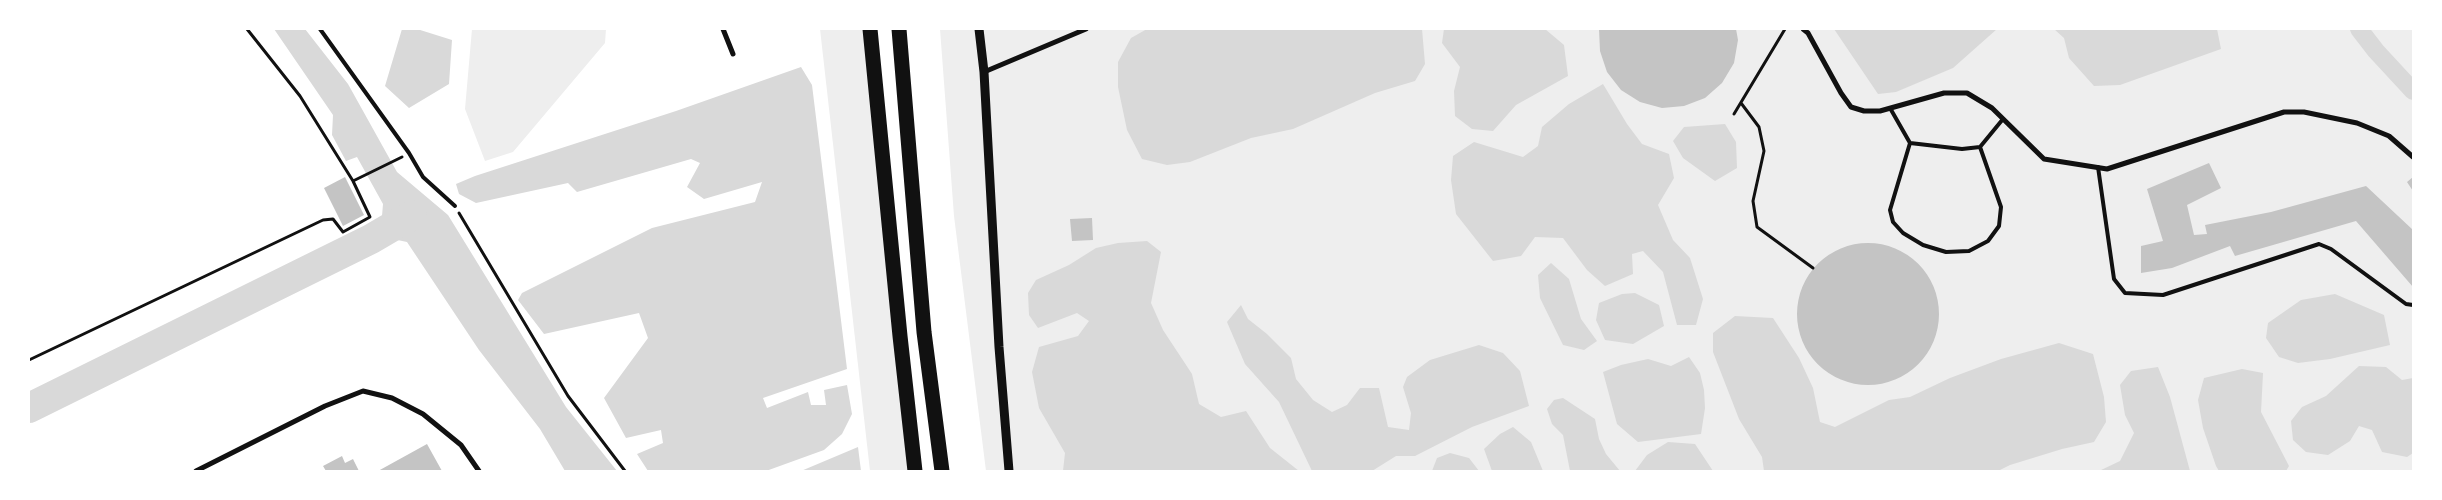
<!DOCTYPE html>
<style>
body{margin:0}
#map{position:relative;width:2442px;height:500px;overflow:hidden;background:#fff;font-family:Literata,serif}
canvas{display:block}
.frame{position:absolute;inset:0;border:30px solid #fff;pointer-events:none}
</style>
<div id="map">
<canvas width="2442" height="500"></canvas>
<div class="frame"></div>
</div>
<script>
const c = document.querySelector('canvas').getContext('2d');
c.lineJoin = 'round';
function fillPath(path, color) { c.fillStyle = color; c.fill(path, 'evenodd'); }
const toPath = rows => new Path2D(rows.map(r => 'M' + r).join(''));
function stroke(path, color, width, dash) { c.strokeStyle = color; c.lineWidth = width; c.lineCap = dash ? 'butt' : 'round'; c.setLineDash(dash || []); c.stroke(path); }
fillPath(toPath([
 [472,29,606,29,605,43,513,152,485,161,465,109],
 [820,29,866,29,911,471,870,471],
 [940,29,2413,29,2413,471,986,471,954,216]
]), '#eee');
fillPath(toPath([
 [274,29,305,29,348,84,397,172,448,215,566,407,617,471,565,471,540,429,479,350,407,242,388,238,381,242,370,223,382,216,383,204,357,157,346,161,332,135,333,115],
 [402,29,417,29,452,40,449,84,409,108,385,86],
 [1147,29,1422,29,1425,64,1415,81,1375,93,1293,129,1251,138,1190,162,1167,165,1142,159,1127,130,1118,87,1118,62,1131,38],
 [1444,29,1545,29,1564,45,1568,76,1516,105,1493,131,1472,129,1455,116,1454,91,1460,67,1442,43],
 [1834,29,1997,29,1953,68,1896,92,1878,94],
 [2054,29,2217,29,2221,49,2120,85,2094,86,2069,58,2064,38],
 [801,67,812,85,847,369,763,398,767,408,808,392,811,405,826,405,824,390,847,385,852,414,842,434,824,450,766,471,648,471,637,454,663,443,661,430,626,438,604,398,648,338,639,313,544,334,518,300,522,293,652,228,755,202,762,182,704,199,687,187,700,163,691,159,577,192,568,183,476,203,459,194,456,184,475,176,676,111],
 [1603,84,1627,124,1642,144,1669,154,1674,178,1658,205,1673,240,1690,258,1703,299,1696,325,1677,325,1663,272,1643,251,1632,254,1633,274,1605,286,1587,270,1563,238,1535,237,1521,256,1493,261,1456,214,1451,180,1453,156,1474,142,1523,157,1538,146,1542,127,1569,104],
 [1725,124,1736,142,1737,168,1715,181,1683,158,1673,141,1684,127],
 [1147,241,1161,252,1151,303,1163,330,1192,374,1199,404,1221,417,1246,411,1270,448,1299,471,1063,471,1065,453,1039,408,1032,372,1039,347,1078,336,1089,321,1077,313,1038,328,1029,315,1028,293,1036,280,1069,265,1096,248,1118,243],
 [1551,263,1569,279,1581,319,1597,341,1584,350,1563,345,1540,298,1538,275],
 [1635,293,1659,305,1664,326,1633,344,1605,340,1596,320,1599,303,1622,294],
 [2335,294,2384,315,2390,345,2330,359,2298,363,2279,357,2266,338,2268,323,2301,300],
 [1241,305,1248,319,1267,334,1291,358,1296,379,1313,400,1332,412,1347,405,1360,388,1379,388,1388,427,1409,430,1411,413,1403,387,1407,377,1430,360,1479,345,1503,353,1520,371,1529,406,1472,427,1415,456,1396,456,1372,471,1312,471,1279,402,1245,364,1227,322],
 [1735,316,1773,318,1799,358,1813,388,1820,422,1835,427,1889,400,1910,397,1950,378,2001,359,2059,343,2093,354,2104,397,2106,422,2094,442,2062,449,2010,465,1998,471,1764,471,1762,457,1739,419,1713,352,1713,333],
 [1689,357,1700,373,1704,390,1705,408,1701,434,1638,442,1617,424,1603,372,1621,365,1648,359,1671,366],
 [2359,366,2386,367,2402,380,2413,378,2413,453,2407,457,2382,452,2372,430,2359,426,2350,441,2328,455,2306,452,2293,440,2291,421,2302,407,2326,396],
 [2158,367,2170,397,2190,471,2099,471,2120,461,2134,433,2125,415,2120,385,2131,371],
 [2242,369,2263,373,2261,412,2289,466,2286,471,2219,471,2216,466,2203,428,2198,400,2204,378],
 [1563,398,1595,419,1599,439,1606,454,1620,471,1570,471,1563,435,1552,424,1547,409,1554,400],
 [1513,427,1531,442,1543,471,1492,471,1484,449,1500,434],
 [1668,442,1695,444,1713,471,1635,471,1647,455],
 [858,447,861,471,801,471],
 [1450,453,1469,458,1479,471,1432,471,1437,458]
]), '#d9d9d9');
stroke(toPath([
 [2359,29,2376,51,2413,91]
]), '#d9d9d9', 18);
stroke(toPath([
 [29,408,371,239,412,215]
]), '#d9d9d9', 30);
fillPath(toPath([
 [1599,29,1736,29,1738,40,1734,63,1722,83,1705,98,1684,106,1662,108,1640,102,1621,90,1607,72,1600,51],
 [2209,163,2221,188,2187,205,2194,235,2207,234,2205,225,2271,212,2366,186,2413,230,2413,287,2356,221,2235,256,2230,246,2172,268,2141,273,2141,246,2163,241,2147,189],
 [345,177,364,215,343,226,324,188],
 [2413,177,2413,191,2407,182],
 [1092,218,1093,240,1072,241,1070,219],
 '1797 314a71 71 0 1 1 142 0a71 71 0 1 1-142 0Z',
 [427,444,442,471,378,471],
 [342,456,345,463,353,459,359,471,326,471,323,466]
]), '#c4c4c4');
stroke(toPath([
 [1741,103,1759,127,1764,151,1753,201,1757,227,1813,268],
 [1734,114,1785,29],
 [353,181,402,157],
 [459,213,568,396,625,471],
 [29,360,323,220,333,219,343,232,370,217,353,181,300,96,247,29]
]), '#111', 3);
stroke(toPath([
 [320,29,409,153,423,177,455,206],
 [1890,108,1910,143,1962,149,1980,147,2003,119],
 [1910,143,1890,210,1893,222,1903,233,1923,245,1946,252,1969,251,1988,241,1999,226,2001,207,1980,147],
 [2098,167,2114,279,2125,293,2163,295,2319,244,2331,249,2406,304,2413,305]
]), '#111', 4);
stroke(toPath([
 [723,29,733,54],
 [1803,29,1808,33,1841,93,1851,107,1864,111,1880,111,1944,93,1967,93,1992,108,2044,159,2107,169,2284,112,2304,112,2357,123,2389,136,2413,157],
 [984,72,1086,29],
 [196,471,325,406,363,391,392,398,423,414,461,445,479,471]
]), '#111', 5);
stroke(toPath([
 [979,29,984,72,999,347,1009,471]
]), '#111', 9);
stroke(toPath([
 [870,29,900,336,915,471],
 [899,29,924,332,942,471]
]), '#111', 15);
</script>
